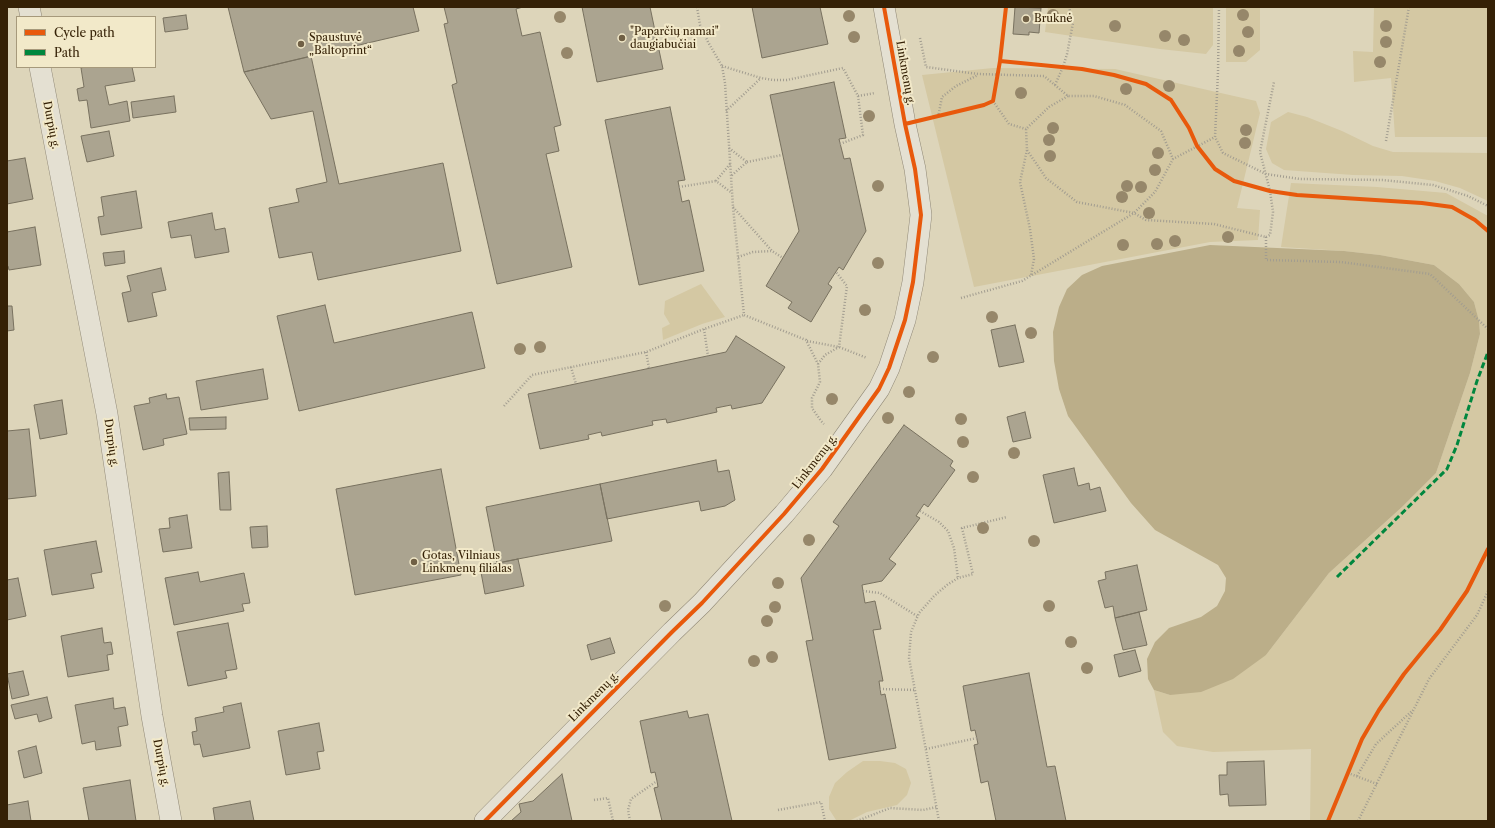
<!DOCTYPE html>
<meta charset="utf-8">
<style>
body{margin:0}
#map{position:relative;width:1495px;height:828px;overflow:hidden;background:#ddd5ba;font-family:"Libre Caslon Text",serif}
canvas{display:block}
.frame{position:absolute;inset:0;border:8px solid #352106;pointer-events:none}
.legend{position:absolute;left:16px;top:16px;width:140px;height:52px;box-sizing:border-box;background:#f2e9c9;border:1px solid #a6997b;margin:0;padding:5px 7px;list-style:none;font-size:12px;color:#352106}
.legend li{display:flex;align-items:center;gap:8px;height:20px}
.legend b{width:20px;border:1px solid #a6997b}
</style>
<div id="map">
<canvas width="1495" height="828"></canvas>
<div class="frame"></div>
<ul class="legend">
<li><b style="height:5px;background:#e8590c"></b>Cycle path</li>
<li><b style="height:5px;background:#00873e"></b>Path</li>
</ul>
</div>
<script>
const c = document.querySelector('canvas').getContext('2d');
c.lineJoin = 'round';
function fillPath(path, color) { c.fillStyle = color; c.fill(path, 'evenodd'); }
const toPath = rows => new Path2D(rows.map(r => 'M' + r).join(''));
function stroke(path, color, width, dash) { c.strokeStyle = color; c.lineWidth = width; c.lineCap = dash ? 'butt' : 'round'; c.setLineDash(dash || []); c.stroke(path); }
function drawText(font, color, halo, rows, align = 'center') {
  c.font = font + ' "Libre Caslon Text",serif'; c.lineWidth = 4; c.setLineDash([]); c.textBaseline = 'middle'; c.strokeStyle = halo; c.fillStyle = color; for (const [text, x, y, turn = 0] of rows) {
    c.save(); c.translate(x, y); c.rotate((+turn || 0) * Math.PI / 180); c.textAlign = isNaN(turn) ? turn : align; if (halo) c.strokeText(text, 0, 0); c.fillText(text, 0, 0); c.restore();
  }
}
fillPath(toPath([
 [1048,7,1213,7,1213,45,1206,54,1160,49,1045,32],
 [1226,7,1260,7,1260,50,1246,62,1226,62],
 [1374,7,1488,7,1488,137,1395,137,1391,78,1354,82,1353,51,1373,52],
 [993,68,1115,69,1256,101,1260,113,1237,208,1260,210,1258,240,1210,242,974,287,922,75],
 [1288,112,1307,117,1342,131,1373,146,1393,152,1488,153,1488,201,1460,188,1435,181,1402,176,1353,175,1284,170,1272,163,1266,149,1271,122],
 [1291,183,1377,187,1446,193,1488,216,1488,821,1310,821,1311,749,1213,752,1177,746,1163,732,1154,690,1170,695,1266,655,1329,573,1402,507,1436,473,1470,373,1480,334,1479,321,1474,302,1459,284,1434,265,1380,255,1344,251,1281,247],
 [701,284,725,317,702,324,663,340,662,328,670,324,664,314,665,301],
 [863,761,880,761,895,763,906,769,911,783,907,795,897,805,867,812,851,820,836,820,829,809,829,797,835,783,847,772]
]), '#d4c8a3');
fillPath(toPath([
 [1210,245,1344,251,1380,255,1434,265,1459,284,1474,302,1479,321,1480,334,1470,373,1436,473,1402,507,1329,573,1266,655,1233,679,1201,692,1170,695,1154,690,1148,679,1147,659,1155,642,1169,628,1201,617,1217,606,1225,591,1226,578,1218,565,1155,530,1131,503,1068,416,1059,389,1054,361,1053,332,1059,307,1067,289,1082,275,1102,266]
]), '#bbae89');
const building = toPath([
 [228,7,413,7,419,31,244,72,228,7],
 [444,7,523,7,516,9,522,36,540,32,561,125,554,127,559,151,546,154,572,267,497,284,452,85,457,83,444,24,448,23,444,7],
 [582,7,650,7,663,69,597,82,582,7],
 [752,7,820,7,828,44,762,58,752,7],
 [1015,7,1041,8,1039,33,1029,32,1029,35,1013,34,1015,7],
 [186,15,188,29,165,32,163,18,186,15],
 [311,56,339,184,443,163,461,251,318,280,312,252,279,258,269,208,299,202,296,189,327,182,313,111,271,119,244,72,311,56],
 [85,67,132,67,135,81,105,86,109,105,127,101,130,121,91,128,87,100,79,101,77,89,84,87,81,68,85,67],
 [834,82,846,138,839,139,844,159,850,158,866,231,843,270,839,267,828,284,832,287,811,322,788,308,792,302,766,286,799,231,770,95,834,82],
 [174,96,176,112,133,118,131,102,174,96],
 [670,107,685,180,678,181,682,202,689,200,704,271,639,285,605,120,670,107],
 [109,131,114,156,87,162,81,136,109,131],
 [25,158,33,199,7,204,7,161,25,158],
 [136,191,142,228,101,235,98,217,104,216,101,197,136,191],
 [212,213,215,230,225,228,229,252,195,258,191,235,171,238,168,222,212,213],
 [35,227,41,265,9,270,8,266,7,267,7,232,35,227],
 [124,251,125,263,105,266,103,253,124,251],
 [161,268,166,290,152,293,157,316,128,322,122,293,131,291,127,276,161,268],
 [325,305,334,343,472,312,485,368,299,411,277,316,325,305],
 [7,306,12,306,14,330,7,331,7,306],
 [1015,325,1024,362,999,367,991,330,1015,325],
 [736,336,785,367,762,403,732,409,731,405,716,408,717,412,667,423,666,419,652,421,653,425,602,436,601,432,588,435,589,439,540,449,528,394,726,352,736,336],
 [263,369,268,399,201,410,196,381,263,369],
 [166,394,167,399,179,397,187,434,163,439,164,445,143,450,134,406,150,403,149,398,166,394],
 [62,400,67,434,40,439,34,405,62,400],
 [1025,412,1031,438,1013,442,1007,417,1025,412],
 [226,417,226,429,190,430,189,418,226,417],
 [904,425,953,461,950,466,955,470,928,507,924,504,916,516,920,518,889,559,896,564,882,581,862,585,865,603,875,601,881,629,873,630,883,681,879,681,881,695,885,694,896,748,829,760,806,641,813,640,801,578,839,526,833,522,904,425],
 [29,429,36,496,7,499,7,431,29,429],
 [716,460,718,472,729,470,735,500,725,506,701,511,699,501,607,519,600,484,716,460],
 [1074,468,1078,486,1089,483,1090,490,1100,487,1106,511,1054,523,1043,475,1074,468],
 [441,469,461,575,355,595,336,489,441,469],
 [229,472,231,510,220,510,218,473,229,472],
 [600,484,612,541,497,563,486,507,600,484],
 [187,515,192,548,163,552,159,529,170,528,169,518,187,515],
 [267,526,268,547,252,548,250,527,267,526],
 [96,541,102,572,91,574,94,588,52,595,44,550,96,541],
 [518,559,524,586,485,594,480,567,518,559],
 [1137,565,1147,610,1115,618,1113,606,1105,608,1098,581,1106,579,1105,572,1137,565],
 [198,572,200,582,244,573,250,603,242,604,244,611,174,625,165,578,198,572],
 [18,578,26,616,7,620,7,580,18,578],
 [1139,612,1147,645,1123,650,1115,618,1139,612],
 [228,623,237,669,225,671,227,678,188,686,177,632,228,623],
 [102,628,104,643,111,642,113,654,107,655,109,670,68,677,61,636,102,628],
 [610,638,615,653,591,660,587,645,610,638],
 [1135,650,1141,671,1119,677,1114,655,1135,650],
 [23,671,29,695,12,699,7,674,23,671],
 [1029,673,1047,767,1055,766,1066,821,996,821,988,781,981,783,974,745,978,744,975,730,971,731,963,686,1029,673],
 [47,697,52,718,39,722,37,714,15,719,11,705,47,697],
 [113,698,114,709,125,707,128,725,118,727,121,746,96,750,95,741,82,744,75,705,113,698],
 [241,703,250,748,203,757,200,744,194,745,192,732,197,731,195,718,224,712,223,707,241,703],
 [687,711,689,718,708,714,732,821,662,821,654,788,658,787,657,781,655,772,651,773,640,721,687,711],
 [319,723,324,751,317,752,320,769,286,775,278,731,319,723],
 [36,746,42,773,24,778,18,751,36,746],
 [1264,761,1266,805,1229,806,1228,794,1220,795,1219,775,1227,775,1227,762,1264,761],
 [562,774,572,821,511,821,521,812,519,804,533,801,562,774],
 [130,780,136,821,89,821,83,788,130,780],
 [28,801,31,821,7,821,7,805,28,801],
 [250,801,254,821,215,821,213,808,250,801]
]);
fillPath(building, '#aba490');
stroke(building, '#78715f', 1);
const street = toPath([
 [29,7,31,17],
 [40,67,107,414,152,716,171,821],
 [485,821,672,632,702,603,784,514,822,469,879,389,889,368,905,320,913,282,921,215,915,169,905,124,884,7]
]);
stroke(street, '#918977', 22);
stroke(toPath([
 [697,7,700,25,708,42,722,66,725,83,733,207,744,315,806,340,818,364,820,382,812,398,812,408,821,421,824,424],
 [1219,7,1218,72,1215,137,1223,153,1266,174,1300,179,1382,180,1433,185,1468,196,1488,206],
 [920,38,926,67,978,74,1044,76,1068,96,1094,96,1125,105,1161,131,1173,159],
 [722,66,761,78,773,80,787,80,843,68,858,96,863,135,840,144],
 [1055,85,1063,67,1067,54,1073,23,1069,7],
 [858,96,875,93],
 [1068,96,1049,107,1026,129,1027,150,1046,178,1077,202,1134,213,1146,220,1214,224,1266,237],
 [993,101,1009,124,1026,129],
 [726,111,761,78],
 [938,117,942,97,956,86,978,75],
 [1386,141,1409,7],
 [729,148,747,162,731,176],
 [1027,150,1020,182,1030,229,1034,259,1031,275],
 [747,162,782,155],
 [730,164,716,181,732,193],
 [679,187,716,181],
 [733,207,772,251,783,258],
 [1266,237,1266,260,1341,262,1430,274,1488,329],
 [1266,237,1270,235,1273,212,1270,191,1260,152,1274,82],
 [738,257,753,252,771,251],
 [961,298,1022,281,1134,213,1155,192,1173,159,1215,137],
 [704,329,708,356],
 [807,341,839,347,867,358],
 [646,352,649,368],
 [818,364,825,355,839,347,847,286,836,272],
 [571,367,576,384],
 [504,406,532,375,646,352,704,329,744,315],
 [920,511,939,522,948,531,954,548,958,578],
 [863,591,880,593,917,616],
 [880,689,915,690],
 [926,749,977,738],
 [1348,773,1377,784],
 [1357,776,1376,744,1413,710],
 [594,800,608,798,613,821],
 [778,810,821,802,825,821],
 [630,821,628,810,631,799,657,781],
 [857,821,890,808,923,810,937,807],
 [939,821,909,658,911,632,919,613,934,596,947,585,958,578,973,574,962,528,1007,517],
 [1358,821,1429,679,1477,615,1488,591]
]), '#a29d90', 2.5, [1, 2]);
stroke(street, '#e4e0d2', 21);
stroke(toPath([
 [1337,577,1447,469,1457,445,1477,381,1488,352]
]), '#00873e', 3, [6, 3]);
stroke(toPath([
 [1006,7,1000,61,1082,69,1114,75,1146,84,1171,100,1189,128,1197,146,1215,169,1234,181,1270,191,1297,195,1422,203,1452,207,1475,220,1488,231],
 [905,124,984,105,993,101,1000,61],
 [485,821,672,632,702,603,784,514,822,469,879,389,889,368,905,320,913,282,921,215,915,169,905,124,884,7],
 [1328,821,1362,739,1379,710,1404,674,1440,630,1467,591,1488,549]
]), '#e8590c', 4);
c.fillStyle = '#96876a';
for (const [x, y] of [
 [1053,15],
 [1243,15],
 [849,16],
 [560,17],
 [1115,26],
 [1386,26],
 [1248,32],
 [1165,36],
 [854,37],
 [1184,40],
 [1386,42],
 [1239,51],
 [567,53],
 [1380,62],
 [1169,86],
 [1126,89],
 [1021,93],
 [869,116],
 [1053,128],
 [1246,130],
 [1049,140],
 [1245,143],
 [1158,153],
 [1050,156],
 [1155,170],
 [878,186],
 [1127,186],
 [1141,187],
 [1122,197],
 [1149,213],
 [1228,237],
 [1175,241],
 [1157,244],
 [1123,245],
 [878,263],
 [865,310],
 [992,317],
 [1031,333],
 [540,347],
 [520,349],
 [933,357],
 [909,392],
 [832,399],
 [888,418],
 [961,419],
 [963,442],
 [1014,453],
 [973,477],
 [983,528],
 [809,540],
 [1034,541],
 [778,583],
 [665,606],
 [1049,606],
 [775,607],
 [767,621],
 [1071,642],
 [772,657],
 [754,661],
 [1087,668]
]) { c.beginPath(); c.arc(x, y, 6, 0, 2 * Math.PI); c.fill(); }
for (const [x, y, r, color] of [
 [1026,19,4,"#706045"],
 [622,38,4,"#706045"],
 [301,44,4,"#706045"],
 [414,562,4,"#706045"]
]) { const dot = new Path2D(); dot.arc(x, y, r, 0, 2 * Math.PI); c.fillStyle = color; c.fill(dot); stroke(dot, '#f2e9c9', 1.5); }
drawText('11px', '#352106', '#f2e9c9', [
 ["Bruknė",1034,19],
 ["\"Paparčių namai\"",630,32],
 ["daugiabučiai",630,45],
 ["Spaustuvė",309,38],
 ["„Baltoprint“",309,51],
 ["Gotas, Vilniaus",422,556],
 ["Linkmenų filialas",422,569]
], 'left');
drawText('11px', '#352106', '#f2e9c9', [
 ["Linkmenų g.",905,73,80],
 ["Durpių g.",51,125,79],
 ["Durpių g.",111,443,82],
 ["Linkmenų g.",815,462,-52],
 ["Linkmenų g.",594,697,-45],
 ["Durpių g.",161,763,79]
]);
</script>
